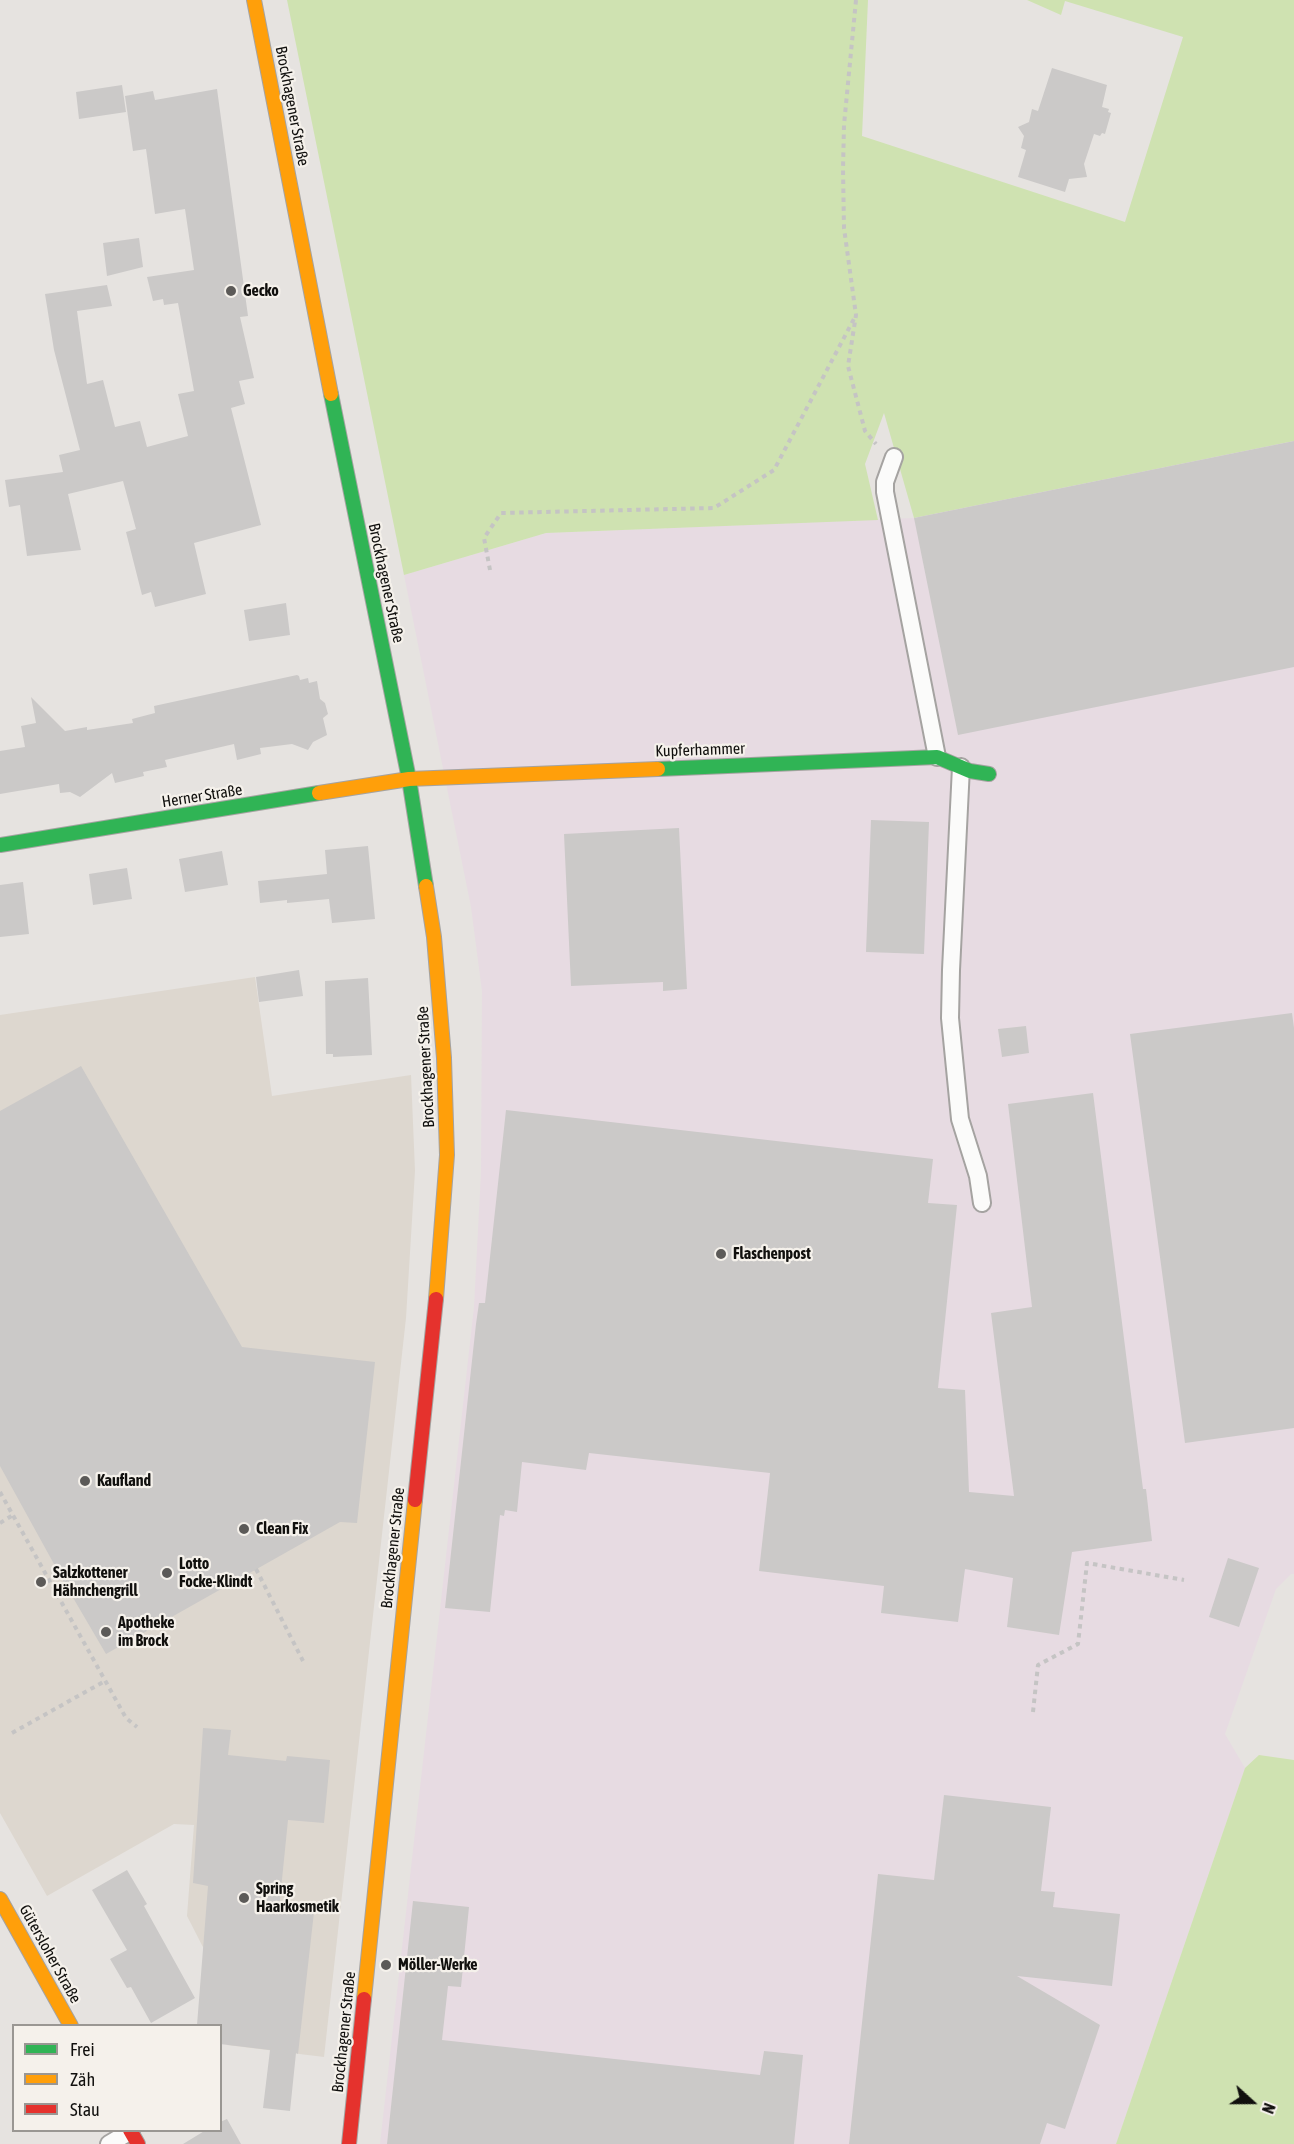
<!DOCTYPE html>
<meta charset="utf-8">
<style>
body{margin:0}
#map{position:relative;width:1294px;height:2144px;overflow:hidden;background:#e6e3e0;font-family:"Asap Condensed",sans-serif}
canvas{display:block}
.legend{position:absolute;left:12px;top:2024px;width:210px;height:108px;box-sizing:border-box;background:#f5f1eb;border:2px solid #9a9793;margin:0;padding:8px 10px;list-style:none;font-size:18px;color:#11100e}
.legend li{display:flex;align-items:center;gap:12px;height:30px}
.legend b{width:30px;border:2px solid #9a9793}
.north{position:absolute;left:1222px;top:2072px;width:60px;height:60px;-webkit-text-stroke:4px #f5f1eb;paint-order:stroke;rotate:111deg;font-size:16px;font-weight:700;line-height:24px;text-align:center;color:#11100e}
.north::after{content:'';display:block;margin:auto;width:21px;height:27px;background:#11100e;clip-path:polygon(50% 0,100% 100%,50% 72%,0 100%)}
</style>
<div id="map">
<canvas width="1294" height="2144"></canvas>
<ul class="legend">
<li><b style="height:8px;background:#30b455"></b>Frei</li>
<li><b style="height:8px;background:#ff9f0a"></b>Zäh</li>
<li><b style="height:8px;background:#e5322d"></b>Stau</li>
</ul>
<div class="north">N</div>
</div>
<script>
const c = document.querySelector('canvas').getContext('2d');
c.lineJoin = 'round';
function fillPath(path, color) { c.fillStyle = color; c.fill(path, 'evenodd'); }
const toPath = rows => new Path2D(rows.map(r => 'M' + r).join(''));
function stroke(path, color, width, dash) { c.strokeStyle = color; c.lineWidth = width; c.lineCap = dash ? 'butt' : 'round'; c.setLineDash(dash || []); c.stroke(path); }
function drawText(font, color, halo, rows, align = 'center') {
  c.font = font + ' "Asap Condensed",sans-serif'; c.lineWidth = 4.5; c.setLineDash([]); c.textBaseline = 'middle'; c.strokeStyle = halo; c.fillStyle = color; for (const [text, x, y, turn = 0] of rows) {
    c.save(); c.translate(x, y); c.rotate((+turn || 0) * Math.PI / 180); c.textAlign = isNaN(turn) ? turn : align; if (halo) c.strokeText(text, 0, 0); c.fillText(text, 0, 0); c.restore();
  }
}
fillPath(toPath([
 [255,977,272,1096,411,1075,415,1171,406,1318,324,2057,227,2045,205,1951,187,1916,194,1825,174,1824,47,1896,0,1813,0,1015]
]), '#ddd7cf');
fillPath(toPath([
 [1294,441,1294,1574,1291,1574,1276,1589,1225,1734,1245,1768,1116,2144,380,2144,474,1307,481,1173,482,991,471,907,404,575,546,533,914,518]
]), '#e7dbe2');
fillPath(toPath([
 [287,0,868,0,862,136,1125,222,1183,37,1065,1,1061,15,1027,0,1294,0,1294,441,914,518,884,413,865,464,878,520,546,533,404,575],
 [1259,1755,1294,1760,1294,2144,1116,2144,1245,1768]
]), '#cfe2b1');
fillPath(toPath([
 [1052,68,1107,85,1102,107,1109,109,1108,112,1111,113,1105,134,1102,133,1100,136,1094,134,1084,164,1087,177,1069,179,1065,192,1018,177,1026,150,1021,148,1024,136,1018,127,1029,122,1032,109,1038,111],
 [122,85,126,112,79,119,76,92],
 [217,89,248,316,240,317,254,378,239,381,245,404,231,408,261,525,194,543,206,594,155,607,151,592,142,595,126,532,136,529,123,481,68,494,81,550,27,556,20,505,9,507,5,480,63,472,59,455,80,450,54,350,45,294,107,285,112,306,77,311,87,384,103,380,115,427,140,421,147,447,188,436,178,394,194,391,178,303,164,305,163,299,153,301,147,277,194,270,185,209,155,214,146,149,133,151,125,96,153,91,155,100],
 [139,238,143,267,107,276,103,243],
 [1294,441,1294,667,958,735,914,518],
 [286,603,290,635,249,641,244,610],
 [297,675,299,676,300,680,308,678,309,683,317,681,320,699,325,703,328,714,323,718,327,735,313,742,308,750,292,744,260,748,261,754,237,760,234,744,165,760,167,767,143,772,144,776,115,783,112,773,80,797,70,792,60,793,59,784,0,794,0,751,25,747,21,726,36,723,31,697,65,731,87,727,87,730,133,723,132,719,155,713,154,706],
 [871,820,929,822,924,954,866,952],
 [679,828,687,989,663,991,663,982,571,986,564,834],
 [368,846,375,919,332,923,329,899,287,903,287,900,260,903,258,881,327,874,325,850],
 [222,851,228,885,185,892,179,859],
 [127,868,132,899,93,905,89,874],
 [23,882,29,934,0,937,0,885],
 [299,970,303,996,259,1002,256,977],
 [368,978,372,1055,333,1057,333,1054,326,1054,325,981],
 [1292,1013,1294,1028,1294,1428,1185,1443,1130,1034],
 [1026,1026,1029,1053,1002,1057,998,1029],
 [81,1066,242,1347,375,1362,357,1523,340,1522,106,1654,65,1584,0,1466,0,1111],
 [1093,1093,1143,1489,1146,1489,1152,1541,1072,1552,1059,1635,1007,1627,1013,1578,965,1569,958,1622,881,1613,884,1586,759,1571,770,1473,589,1453,586,1470,522,1462,517,1512,505,1510,504,1516,500,1515,490,1612,445,1608,476,1324,479,1303,485,1303,506,1110,933,1159,928,1203,957,1205,938,1388,965,1390,969,1492,1014,1496,991,1313,1032,1307,1008,1104],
 [1228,1558,1259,1568,1239,1627,1209,1617],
 [203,1728,231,1730,228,1755,286,1761,287,1756,330,1760,324,1823,288,1820,279,1909,314,1912,298,2054,296,2053,290,2111,263,2108,270,2050,220,2044,220,2025,197,2025,208,1886,193,1883],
 [944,1795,1051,1807,1041,1891,1055,1892,1053,1907,1120,1914,1112,1986,1017,1976,1100,2025,1065,2129,1047,2123,1040,2144,849,2144,878,1874,934,1880],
 [127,1870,147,1904,144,1906,195,1998,151,2023,131,1987,127,1988,110,1959,127,1950,92,1890],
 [413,1901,469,1907,461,1987,448,1986,442,2040,760,2075,764,2051,803,2055,794,2144,387,2144],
 [227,2119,241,2144,183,2144,206,2130,220,2130,220,2122]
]), '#cbc9c8');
const lane = toPath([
 [894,457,885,482,885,492,937,757],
 [961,767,951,970,950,1018,960,1119,978,1176,982,1203],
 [109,2144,131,2131]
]);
const fast = toPath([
 [331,394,409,779,426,886],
 [658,769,937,757,970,771,989,774],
 [0,845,319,793]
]);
const slow = toPath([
 [254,0,331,394],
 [319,793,409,779,658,769],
 [426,886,434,937,444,1058,447,1155,436,1299],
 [0,1899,71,2026],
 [364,1999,415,1500]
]);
const jam = toPath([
 [415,1500,436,1299],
 [130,2130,138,2144],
 [349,2144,364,1999]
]);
stroke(lane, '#a5a3a1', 20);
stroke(fast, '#a5a3a1', 16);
stroke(slow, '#a5a3a1', 16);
stroke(jam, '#a5a3a1', 16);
stroke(toPath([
 [856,0,844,125,843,169,844,228,856,315,848,366,865,431,876,444],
 [490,570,484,538,501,513,714,508,774,470,856,315],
 [0,1492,126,1718,137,1727],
 [0,1523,13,1515],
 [256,1569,303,1661],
 [54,1590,65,1584],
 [1033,1712,1038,1665,1078,1644,1087,1563,1184,1580],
 [12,1733,105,1681]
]), '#c5c4c4', 4, [4.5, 4.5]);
stroke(lane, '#fbfbfa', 16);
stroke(fast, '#30b455', 14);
stroke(slow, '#ff9f0a', 14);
stroke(jam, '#e5322d', 14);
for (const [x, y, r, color] of [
 [231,291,6,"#5c5a58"],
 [721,1254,6,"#5c5a58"],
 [85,1481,6,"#5c5a58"],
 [244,1529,6,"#5c5a58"],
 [167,1573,6,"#5c5a58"],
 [41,1582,6,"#5c5a58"],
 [106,1632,6,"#5c5a58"],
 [244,1898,6,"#5c5a58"],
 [386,1965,6,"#5c5a58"]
]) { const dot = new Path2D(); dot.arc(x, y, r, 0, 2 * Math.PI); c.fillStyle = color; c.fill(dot); stroke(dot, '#f5f1eb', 2); }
drawText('16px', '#11100e', '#f5f1eb', [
 ["Brockhagener Straße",292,106,79],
 ["Brockhagener Straße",386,583,78],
 ["Kupferhammer",700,750,-2],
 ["Herner Straße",202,796,-9],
 ["Brockhagener Straße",426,1067,-93],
 ["Brockhagener Straße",393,1548,-84],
 ["Gütersloher Straße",50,1954,61],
 ["Brockhagener Straße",344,2032,-84]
]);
drawText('bold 16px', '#11100e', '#f5f1eb', [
 ["Gecko",243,291],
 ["Flaschenpost",733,1254],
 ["Kaufland",97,1481],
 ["Clean Fix",256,1529],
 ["Lotto",179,1564],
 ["Focke-Klindt",179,1582],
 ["Salzkottener",53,1573],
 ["Hähnchengrill",53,1591],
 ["Apotheke",118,1623],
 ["im Brock",118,1641],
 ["Spring",256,1889],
 ["Haarkosmetik",256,1907],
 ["Möller-Werke",398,1965]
], 'left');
</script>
